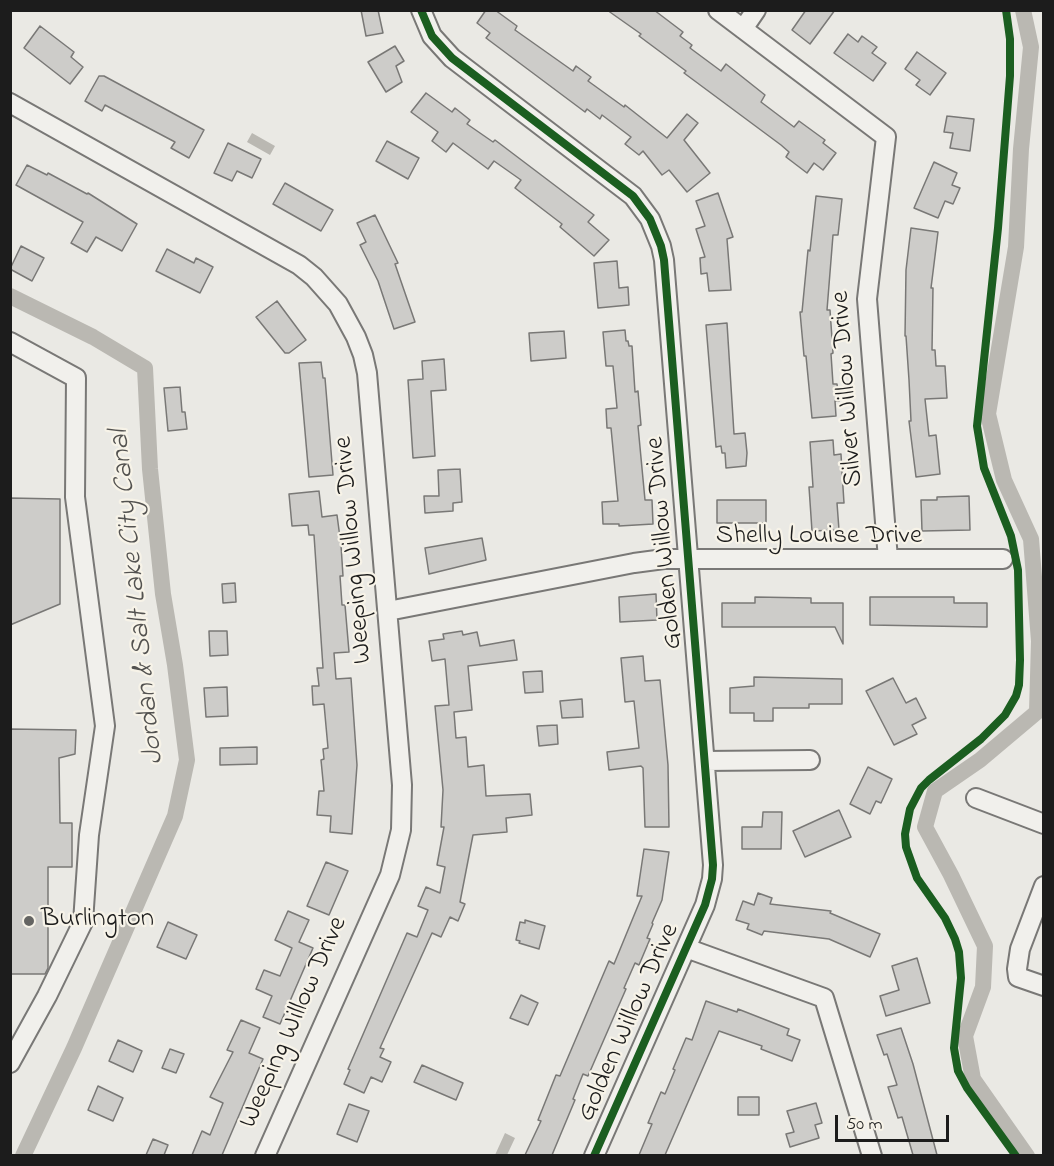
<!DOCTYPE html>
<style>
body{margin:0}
#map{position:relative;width:1054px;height:1166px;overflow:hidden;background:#eae9e4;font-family:"Indie Flower",sans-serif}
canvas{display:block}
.frame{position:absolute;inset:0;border:12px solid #1c1c1c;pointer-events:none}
.scale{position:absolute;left:835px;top:1115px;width:114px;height:27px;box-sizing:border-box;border:3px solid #1c1c1c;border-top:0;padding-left:8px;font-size:18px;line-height:21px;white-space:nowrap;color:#1c1c1c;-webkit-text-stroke:4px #f7f3e8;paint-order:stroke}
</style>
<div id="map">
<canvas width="1054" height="1166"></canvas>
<div class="frame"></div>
<div class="scale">50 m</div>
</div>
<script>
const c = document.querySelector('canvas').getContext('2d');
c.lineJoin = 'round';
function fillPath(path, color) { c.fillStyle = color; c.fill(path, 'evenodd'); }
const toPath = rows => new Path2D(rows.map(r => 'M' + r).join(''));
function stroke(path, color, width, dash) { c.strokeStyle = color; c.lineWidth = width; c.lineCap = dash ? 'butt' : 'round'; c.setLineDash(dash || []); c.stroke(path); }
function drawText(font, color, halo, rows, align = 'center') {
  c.font = font + ' "Indie Flower",sans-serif'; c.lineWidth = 4.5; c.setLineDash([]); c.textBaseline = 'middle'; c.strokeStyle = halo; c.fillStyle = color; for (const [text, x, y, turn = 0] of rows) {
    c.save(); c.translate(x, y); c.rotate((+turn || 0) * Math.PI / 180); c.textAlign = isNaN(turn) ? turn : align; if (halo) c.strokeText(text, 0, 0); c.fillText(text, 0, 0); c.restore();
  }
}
fillPath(toPath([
 [252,133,275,146,270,155,247,142],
 [505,1133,515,1138,507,1155,495,1155]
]), '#bab8b2');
stroke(toPath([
 [1023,10,1031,47,1021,149,1016,247,988,414,1004,480,1031,539,1039,641,1037,712,980,760,935,791,925,827,951,875,985,946,983,987,965,1036,973,1079,1027,1156],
 [10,296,93,337,145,368,150,469,163,594,175,665,187,760,175,816,74,1048,23,1156]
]), '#bab8b2', 16);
const building = toPath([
 [361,10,378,10,383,33,366,36,361,10],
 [486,10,495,10,517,26,515,30,573,71,576,66,591,77,588,81,624,107,625,105,667,138,687,114,698,123,684,140,710,173,687,192,669,170,662,175,643,151,639,155,625,144,631,137,602,115,600,119,587,109,585,112,486,38,490,33,477,23,486,10],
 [607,10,654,10,683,32,680,36,692,45,690,48,721,71,726,64,765,95,761,102,794,127,799,121,825,140,823,143,836,153,823,170,814,163,807,173,786,157,789,152,781,145,684,73,686,71,639,36,641,34,607,10],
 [806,10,835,10,810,44,792,30,806,10],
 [40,26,74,52,71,57,83,67,70,84,24,48,40,26],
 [848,34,858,42,862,36,877,47,872,53,886,63,873,81,834,53,848,34],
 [395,46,404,61,396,66,402,82,386,92,368,62,395,46],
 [917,52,946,73,930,95,916,85,920,80,905,69,917,52],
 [99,76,104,76,204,130,189,158,171,148,175,142,105,105,102,111,85,101,99,76],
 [426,93,452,112,455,108,470,120,467,124,493,142,495,140,594,215,588,222,609,240,594,256,560,227,562,224,515,188,521,180,494,161,488,169,453,143,446,152,432,141,438,132,411,112,426,93],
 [947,116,974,119,970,151,950,148,953,133,944,132,947,116],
 [387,141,419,158,408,179,376,161,387,141],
 [228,143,261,159,252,178,237,171,232,181,214,173,228,143],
 [934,162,957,173,952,185,960,188,953,204,945,201,938,218,914,208,934,162],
 [27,165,47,175,48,173,87,194,88,193,137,224,122,251,96,237,87,252,71,243,83,222,16,185,27,165],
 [285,183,333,210,321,231,273,204,285,183],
 [718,193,733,237,727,239,731,290,709,291,707,273,701,274,700,258,705,257,696,229,705,226,696,201,718,193],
 [816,196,842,199,838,235,833,235,827,310,830,310,833,353,831,354,833,384,837,384,839,401,835,401,836,416,812,418,806,356,804,356,800,312,802,312,808,250,810,251,816,196],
 [375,215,398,263,395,264,415,322,394,329,378,281,360,245,366,242,357,223,375,215],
 [911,228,938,232,931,288,933,288,932,350,935,350,936,366,945,366,947,398,925,399,929,436,936,435,940,474,916,477,909,421,911,421,909,380,906,336,905,336,906,270,911,228],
 [21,246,44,258,32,281,10,269,21,246],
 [167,249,194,263,196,258,213,267,200,293,156,271,167,249],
 [617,261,619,288,628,287,629,305,598,308,594,263,617,261],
 [277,301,306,340,289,353,285,353,256,317,277,301],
 [727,323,734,434,745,433,747,453,746,466,726,468,725,453,722,453,721,446,716,447,706,325,727,323],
 [625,330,626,341,628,341,629,346,632,346,635,392,638,391,641,425,638,426,645,500,652,500,653,524,619,526,619,524,603,524,602,502,618,501,611,428,607,428,606,409,617,408,613,366,606,366,603,332,625,330],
 [564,331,566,358,531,361,529,333,564,331],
 [444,359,446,390,431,391,435,456,413,458,408,380,423,379,422,361,444,359],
 [321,362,323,378,325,378,333,475,309,477,299,363,321,362],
 [180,387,182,412,185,412,187,429,168,431,164,388,180,387],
 [833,440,834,455,841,454,842,472,844,503,837,503,839,530,812,531,809,487,813,487,810,442,833,440],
 [460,469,462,502,453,503,453,511,425,513,424,496,439,496,438,470,460,469],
 [319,491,322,517,337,515,341,545,343,576,340,576,342,605,345,605,349,652,334,653,336,679,351,678,357,765,352,834,330,832,331,816,317,815,319,791,324,791,321,760,324,759,323,749,328,748,324,704,313,705,312,686,319,686,317,668,323,668,314,535,309,535,308,525,292,526,289,494,319,491],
 [969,496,970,530,922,531,921,500,937,500,937,497,969,496],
 [10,498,60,499,60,604,10,625,10,498],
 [717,500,766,500,766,523,717,523,717,500],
 [482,538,486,560,429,574,425,548,482,538],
 [235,583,236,602,223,603,222,584,235,583],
 [656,594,657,620,620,622,619,597,656,594],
 [755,597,811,598,811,603,843,603,843,644,835,627,722,627,722,603,755,603,755,597],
 [870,597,954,597,954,603,987,603,987,627,870,625,870,597],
 [209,631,227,631,228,655,210,656,209,631],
 [462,631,463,635,477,632,480,646,514,640,517,660,468,666,472,710,454,712,456,738,466,737,468,767,484,765,486,796,530,794,532,815,506,818,507,832,473,835,460,902,465,904,458,921,450,917,441,937,432,933,380,1048,384,1049,380,1057,391,1062,382,1082,371,1077,364,1093,344,1084,350,1070,348,1069,407,933,417,937,428,910,418,906,426,887,440,893,445,867,437,865,444,827,441,827,443,790,435,706,449,705,445,659,432,661,429,641,444,639,443,634,462,631],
 [643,656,645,681,660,680,668,765,669,827,645,827,643,768,641,766,609,770,607,752,639,748,634,701,625,702,621,658,643,656],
 [542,671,543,692,525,693,523,672,542,671],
 [754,677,842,679,842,704,809,704,809,708,773,708,773,721,754,721,754,713,730,713,730,688,754,686,754,677],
 [893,678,906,703,916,698,926,718,912,725,917,734,894,745,866,691,893,678],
 [227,687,228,716,206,717,204,688,227,687],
 [582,699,583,717,562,718,560,701,582,699],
 [557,725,558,744,539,746,537,726,557,725],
 [10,729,76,730,75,754,59,758,60,823,72,823,72,867,48,867,48,968,45,974,10,974,10,729],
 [257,747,257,764,220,765,220,748,257,747],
 [868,767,892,779,881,803,876,801,870,814,850,804,868,767],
 [839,810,851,837,805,857,793,831,839,810],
 [763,812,782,812,781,849,742,849,742,827,762,827,763,812],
 [644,849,669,852,662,900,652,923,653,924,647,938,650,939,639,965,635,963,624,988,626,989,588,1076,583,1074,573,1099,575,1100,552,1155,525,1155,541,1121,538,1120,556,1075,560,1076,609,961,614,964,642,896,637,896,644,849],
 [326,862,348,871,329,915,307,906,326,862],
 [758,893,772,898,770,904,831,911,830,913,880,934,870,957,829,939,764,931,762,935,747,929,749,924,736,920,743,901,754,905,758,893],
 [288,911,309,920,299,942,313,948,280,1024,263,1017,272,996,256,989,264,970,280,976,292,948,275,940,288,911],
 [525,920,545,926,539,949,519,943,520,941,516,940,520,922,525,923,525,920],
 [168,922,197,935,186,959,157,947,168,922],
 [917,958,930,1003,886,1016,880,996,899,990,892,966,917,958],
 [521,995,538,1003,528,1025,510,1018,521,995],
 [706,1001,737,1012,738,1009,789,1029,787,1035,800,1040,792,1061,761,1049,762,1046,719,1031,665,1155,639,1155,652,1124,648,1123,661,1092,665,1094,675,1070,673,1069,686,1038,692,1040,706,1001],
 [241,1020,260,1028,249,1053,263,1059,222,1155,192,1155,202,1131,210,1135,223,1103,210,1097,233,1052,227,1050,241,1020],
 [901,1028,913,1064,937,1155,913,1155,902,1117,898,1118,888,1087,897,1085,887,1054,884,1055,877,1035,901,1028],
 [118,1040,142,1051,133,1072,109,1061,118,1040],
 [170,1049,184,1054,176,1073,162,1068,170,1049],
 [422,1065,463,1083,456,1100,414,1082,422,1065],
 [98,1086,123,1098,113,1121,88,1110,98,1086],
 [738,1097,759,1097,759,1115,738,1115,738,1097],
 [816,1103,822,1123,815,1125,819,1138,790,1147,786,1134,794,1132,787,1111,816,1103],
 [349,1104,369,1111,357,1142,337,1134,349,1104],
 [153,1139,168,1145,164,1155,146,1155,153,1139]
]);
fillPath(building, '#cdccc9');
stroke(building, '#797876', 1.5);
const minor = toPath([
 [421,10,432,36,452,58,633,196,650,219,661,246,664,260,713,865,712,879,705,905,594,1156],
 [718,10,886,137,867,299,888,559],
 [743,29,756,10],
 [10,103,299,265,314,277,338,304,356,337,363,355,367,373,402,785,401,830,390,875,265,1156],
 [10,342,76,378,75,497,105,726,89,835,83,922,47,996,10,1063],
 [388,611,634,563,664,559,1003,559],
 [705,761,810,760],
 [976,798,1044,824],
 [1044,886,1020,949,1017,969,1018,977,1044,986],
 [686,948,824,998,872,1156]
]);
stroke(minor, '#797876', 22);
stroke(minor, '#f1f0ec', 18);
stroke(toPath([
 [421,10,432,36,452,58,633,196,650,219,661,246,664,260,713,865,712,879,705,905,594,1156],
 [1006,10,1010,39,1010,76,998,228,977,426,984,468,1011,536,1018,570,1020,660,1019,685,1016,696,1005,715,981,739,929,780,921,788,910,809,905,834,906,847,917,878,945,918,955,939,959,952,961,978,954,1048,958,1071,967,1088,1016,1156]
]), '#1b5e20', 8);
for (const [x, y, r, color] of [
 [29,921,6,"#646462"]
]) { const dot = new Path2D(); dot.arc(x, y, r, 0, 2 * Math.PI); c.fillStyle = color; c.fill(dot); stroke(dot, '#f7f3e8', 2); }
drawText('27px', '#1c1c1c', '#f7f3e8', [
 ["Silver Willow Drive",849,389,-94],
 ["Shelly Louise Drive",819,538],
 ["Golden Willow Drive",666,543,-95],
 ["Weeping Willow Drive",355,550,-95],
 ["Weeping Willow Drive",295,1023,-66],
 ["Golden Willow Drive",630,1023,-66]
]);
drawText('27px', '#1c1c1c', '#f7f3e8', [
 ["Burlington",41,921]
], 'left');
drawText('italic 28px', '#535250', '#f7f3e8', [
 ["Jordan & Salt Lake City Canal",139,597,-96]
]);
</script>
